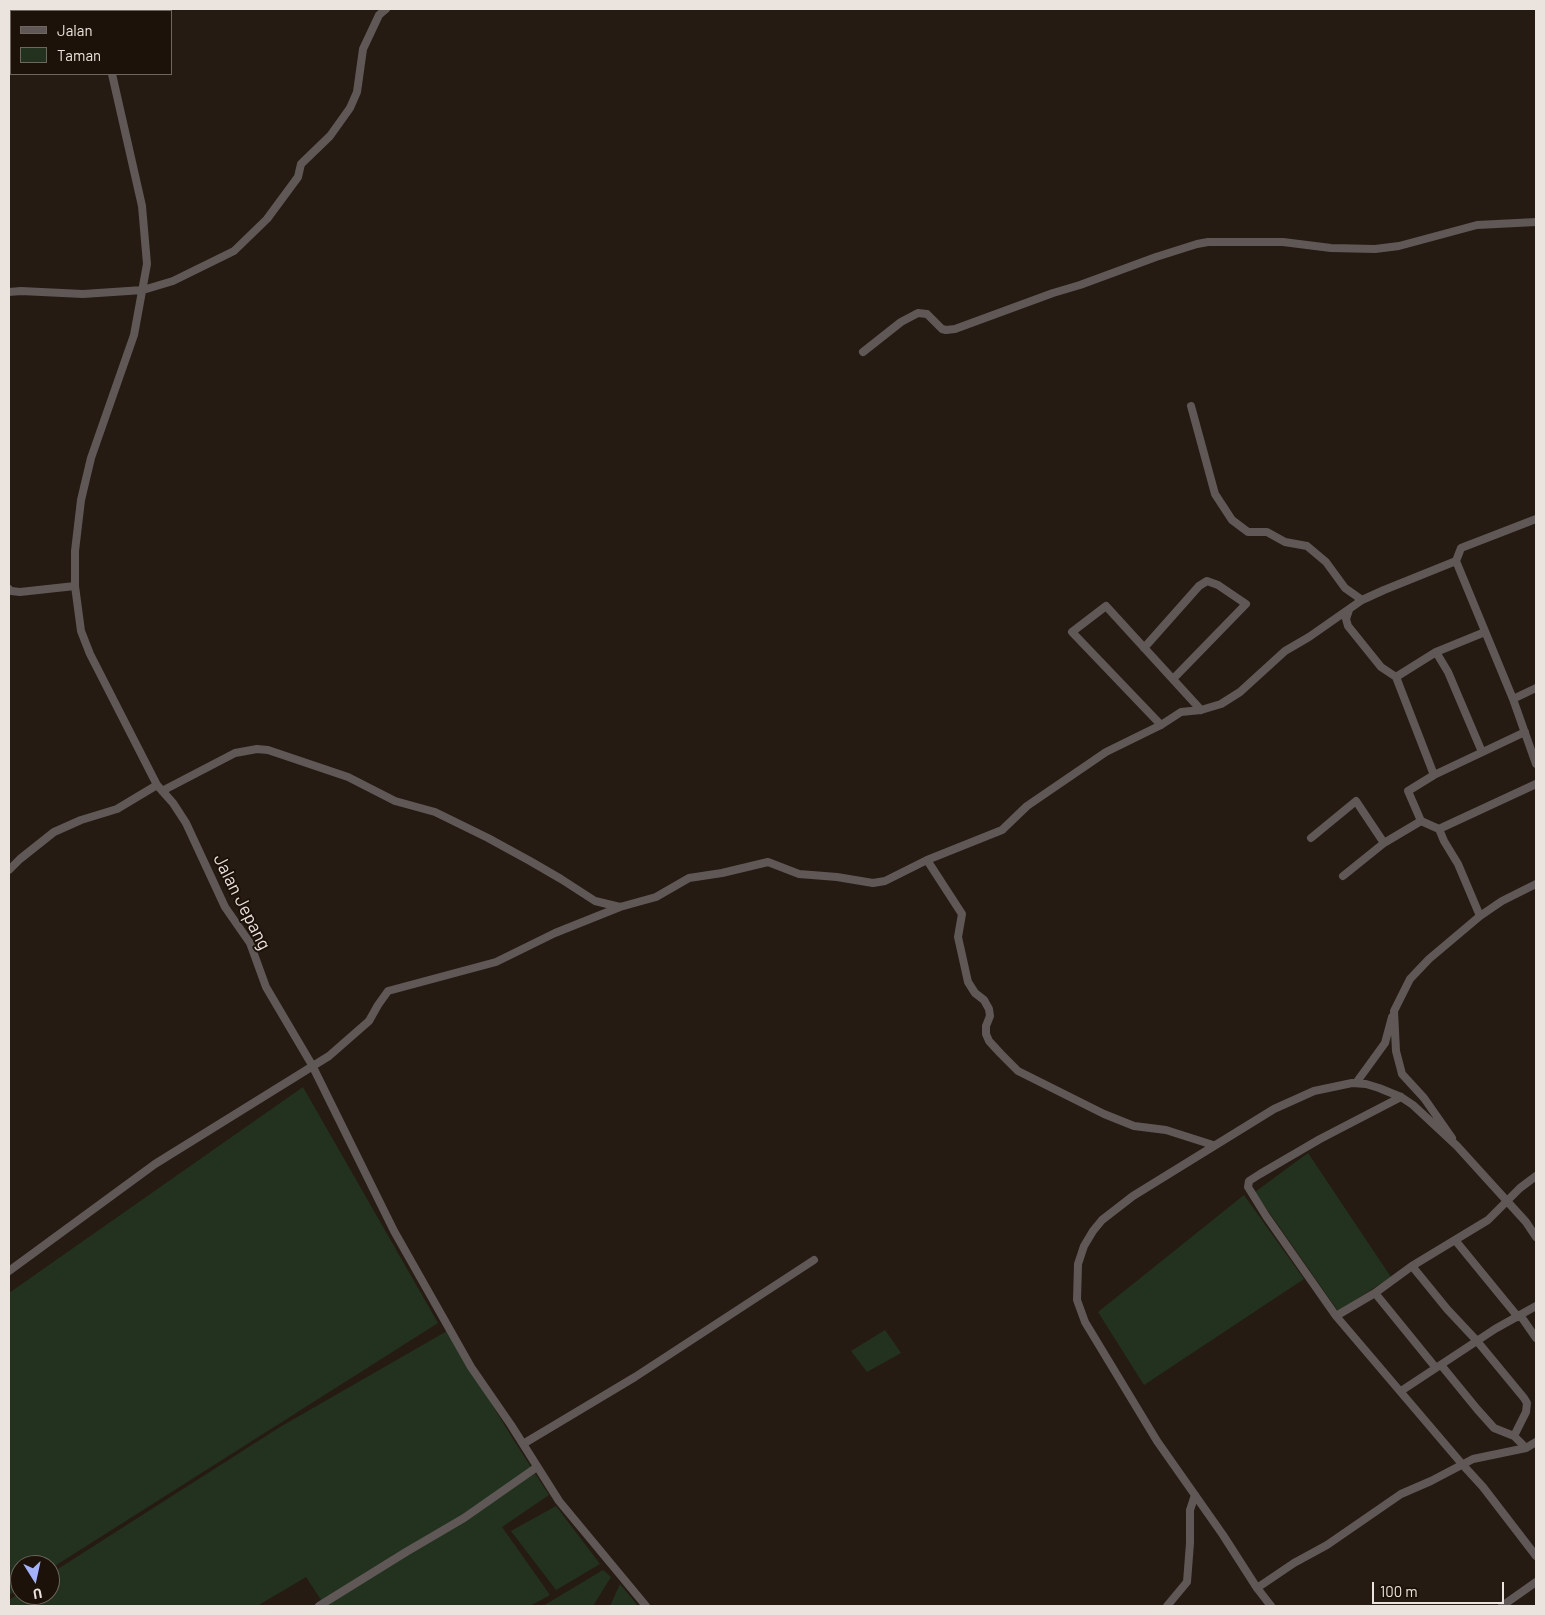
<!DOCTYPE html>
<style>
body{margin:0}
#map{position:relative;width:1545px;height:1615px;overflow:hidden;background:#261b12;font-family:Barlow,sans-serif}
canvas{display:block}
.frame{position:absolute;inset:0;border:10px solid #ebe3dd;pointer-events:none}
.legend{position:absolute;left:10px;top:10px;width:162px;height:65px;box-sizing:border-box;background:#1c1209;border:1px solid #6f665e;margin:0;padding:6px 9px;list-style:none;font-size:15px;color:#ebe3dd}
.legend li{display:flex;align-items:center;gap:10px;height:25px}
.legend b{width:25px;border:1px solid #6f665e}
.north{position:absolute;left:10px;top:1555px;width:50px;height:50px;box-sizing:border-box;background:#1c1209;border:1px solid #6f665e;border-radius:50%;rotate:170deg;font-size:14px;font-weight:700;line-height:20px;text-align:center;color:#ebe3dd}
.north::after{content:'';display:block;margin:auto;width:18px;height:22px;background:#a4b2fc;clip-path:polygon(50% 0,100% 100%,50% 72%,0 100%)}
.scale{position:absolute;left:1372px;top:1582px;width:132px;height:22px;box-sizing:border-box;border:2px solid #ebe3dd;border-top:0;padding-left:6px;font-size:15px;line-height:18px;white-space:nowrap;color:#ebe3dd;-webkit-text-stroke:4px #1c1209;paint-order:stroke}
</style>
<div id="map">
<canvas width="1545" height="1615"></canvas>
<div class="frame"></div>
<ul class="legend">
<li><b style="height:6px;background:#605856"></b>Jalan</li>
<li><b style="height:14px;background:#23321e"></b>Taman</li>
</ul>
<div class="north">U</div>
<div class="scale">100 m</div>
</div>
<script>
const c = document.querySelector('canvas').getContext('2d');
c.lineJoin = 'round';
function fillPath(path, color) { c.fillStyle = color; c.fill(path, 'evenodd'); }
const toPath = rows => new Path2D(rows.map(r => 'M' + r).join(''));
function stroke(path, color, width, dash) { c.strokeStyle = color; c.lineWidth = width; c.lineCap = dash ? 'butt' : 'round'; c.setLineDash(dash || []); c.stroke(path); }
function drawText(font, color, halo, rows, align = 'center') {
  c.font = font + ' Barlow,sans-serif'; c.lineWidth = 4; c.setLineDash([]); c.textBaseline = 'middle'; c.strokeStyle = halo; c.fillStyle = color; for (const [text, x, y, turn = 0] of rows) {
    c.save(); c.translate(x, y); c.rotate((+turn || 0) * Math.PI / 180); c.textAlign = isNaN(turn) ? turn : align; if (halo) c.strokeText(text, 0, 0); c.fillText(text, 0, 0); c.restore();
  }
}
fillPath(toPath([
 [303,1087,438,1323,50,1569,50,1565,20,1565,20,1588,9,1595,9,1293],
 [1308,1153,1391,1277,1338,1311,1255,1192],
 [1244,1195,1304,1279,1144,1385,1098,1312],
 [885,1330,901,1353,867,1372,851,1351],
 [447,1331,513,1439,549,1495,502,1527,550,1595,530,1606,325,1606,306,1577,257,1606,9,1606,9,1600,20,1593,20,1595,50,1595,50,1574,280,1427],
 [556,1506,600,1564,556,1590,511,1531],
 [603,1570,611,1577,593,1606,543,1606],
 [620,1584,638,1606,610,1606]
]), '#23321e');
stroke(toPath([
 [94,9,95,11],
 [112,74,142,206,147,264,134,335,91,458,81,500,75,551,75,586,81,631,90,654,157,785,173,803,186,823,225,907,250,943,266,987,312,1065,394,1231,471,1367,511,1425,559,1501,646,1606],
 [9,292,21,291,83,294,143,290,173,281,234,251,267,219,298,177,301,164,330,136,350,108,357,92,363,49,379,15,386,9],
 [863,352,901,322,918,313,927,314,942,329,946,330,955,329,1053,293,1080,285,1156,257,1197,244,1208,242,1283,242,1331,248,1375,249,1399,246,1477,225,1536,222],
 [1191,406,1215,494,1232,520,1248,532,1267,532,1285,542,1307,546,1326,562,1345,588,1362,600],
 [1456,561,1513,699,1536,764],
 [9,589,11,591,20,592,75,586],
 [1349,610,1346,619,1348,626,1381,667,1396,677,1434,775],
 [1144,648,1199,586,1207,581,1218,585,1246,604,1173,679],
 [1436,652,1448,672,1482,752],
 [1396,677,1436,652,1485,632],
 [1513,699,1536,688],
 [1161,725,1072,632,1106,606,1201,710],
 [1525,732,1434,775,1408,791,1421,821,1439,829,1536,784],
 [162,791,235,753,257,749,268,750,348,777,395,801,435,812,488,838,530,861,561,879,595,901,620,907,656,897,689,878,722,873,768,862,799,874,837,877,873,883,885,881,927,860,1002,830,1027,806,1106,752,1161,725,1181,712,1201,710,1221,704,1240,692,1285,651,1309,637,1362,600,1384,590,1456,561,1461,548,1536,519],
 [1439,829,1444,841,1458,864,1480,916],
 [1311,838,1356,801,1384,843],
 [927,860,962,914,958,937,968,982,975,993,984,1000,989,1009,990,1016,986,1026,986,1034,989,1041,1001,1054,1018,1071,1104,1114,1134,1126,1166,1130,1213,1145],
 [9,870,20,859,54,832,81,820,117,809,157,785],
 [1343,876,1384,843,1421,821],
 [1356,1083,1385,1043,1392,1017],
 [1401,1097,1320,1139,1260,1174,1249,1181,1248,1187,1266,1216,1336,1316,1462,1464,1483,1487,1536,1556],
 [1452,1138,1424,1098,1402,1074,1396,1051,1394,1011,1410,979,1429,959,1480,916,1502,901,1536,884],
 [1455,1240,1518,1317],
 [1412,1266,1447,1309,1477,1341,1524,1398,1527,1403,1526,1412,1514,1436,1526,1448],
 [9,1271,155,1164,329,1056,369,1021,378,1005,388,991,496,962,555,933,620,907],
 [1375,1293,1436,1368],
 [1520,1315,1536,1338],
 [1336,1316,1375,1293,1412,1266,1488,1220,1520,1188,1536,1176],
 [1441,1365,1477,1409,1494,1428,1514,1436],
 [1401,1391,1495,1329,1536,1306],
 [523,1444,635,1377,814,1260],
 [1257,1588,1294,1563,1327,1545,1401,1494,1431,1481,1473,1459,1526,1448,1536,1442],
 [319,1606,406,1552,464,1518,537,1467],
 [1167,1606,1187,1582,1190,1543,1190,1510,1195,1495],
 [1271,1606,1257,1588,1223,1535,1157,1441,1085,1322,1077,1300,1078,1264,1084,1246,1093,1231,1102,1220,1133,1196,1274,1109,1314,1091,1352,1083,1366,1084,1379,1088,1401,1097,1413,1105,1457,1146,1526,1222,1536,1237],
 [1502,1606,1536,1582]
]), '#605856', 8);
drawText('18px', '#ebe3dd', '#1c1209', [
 ["Jalan Jepang",242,902,63]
]);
</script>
